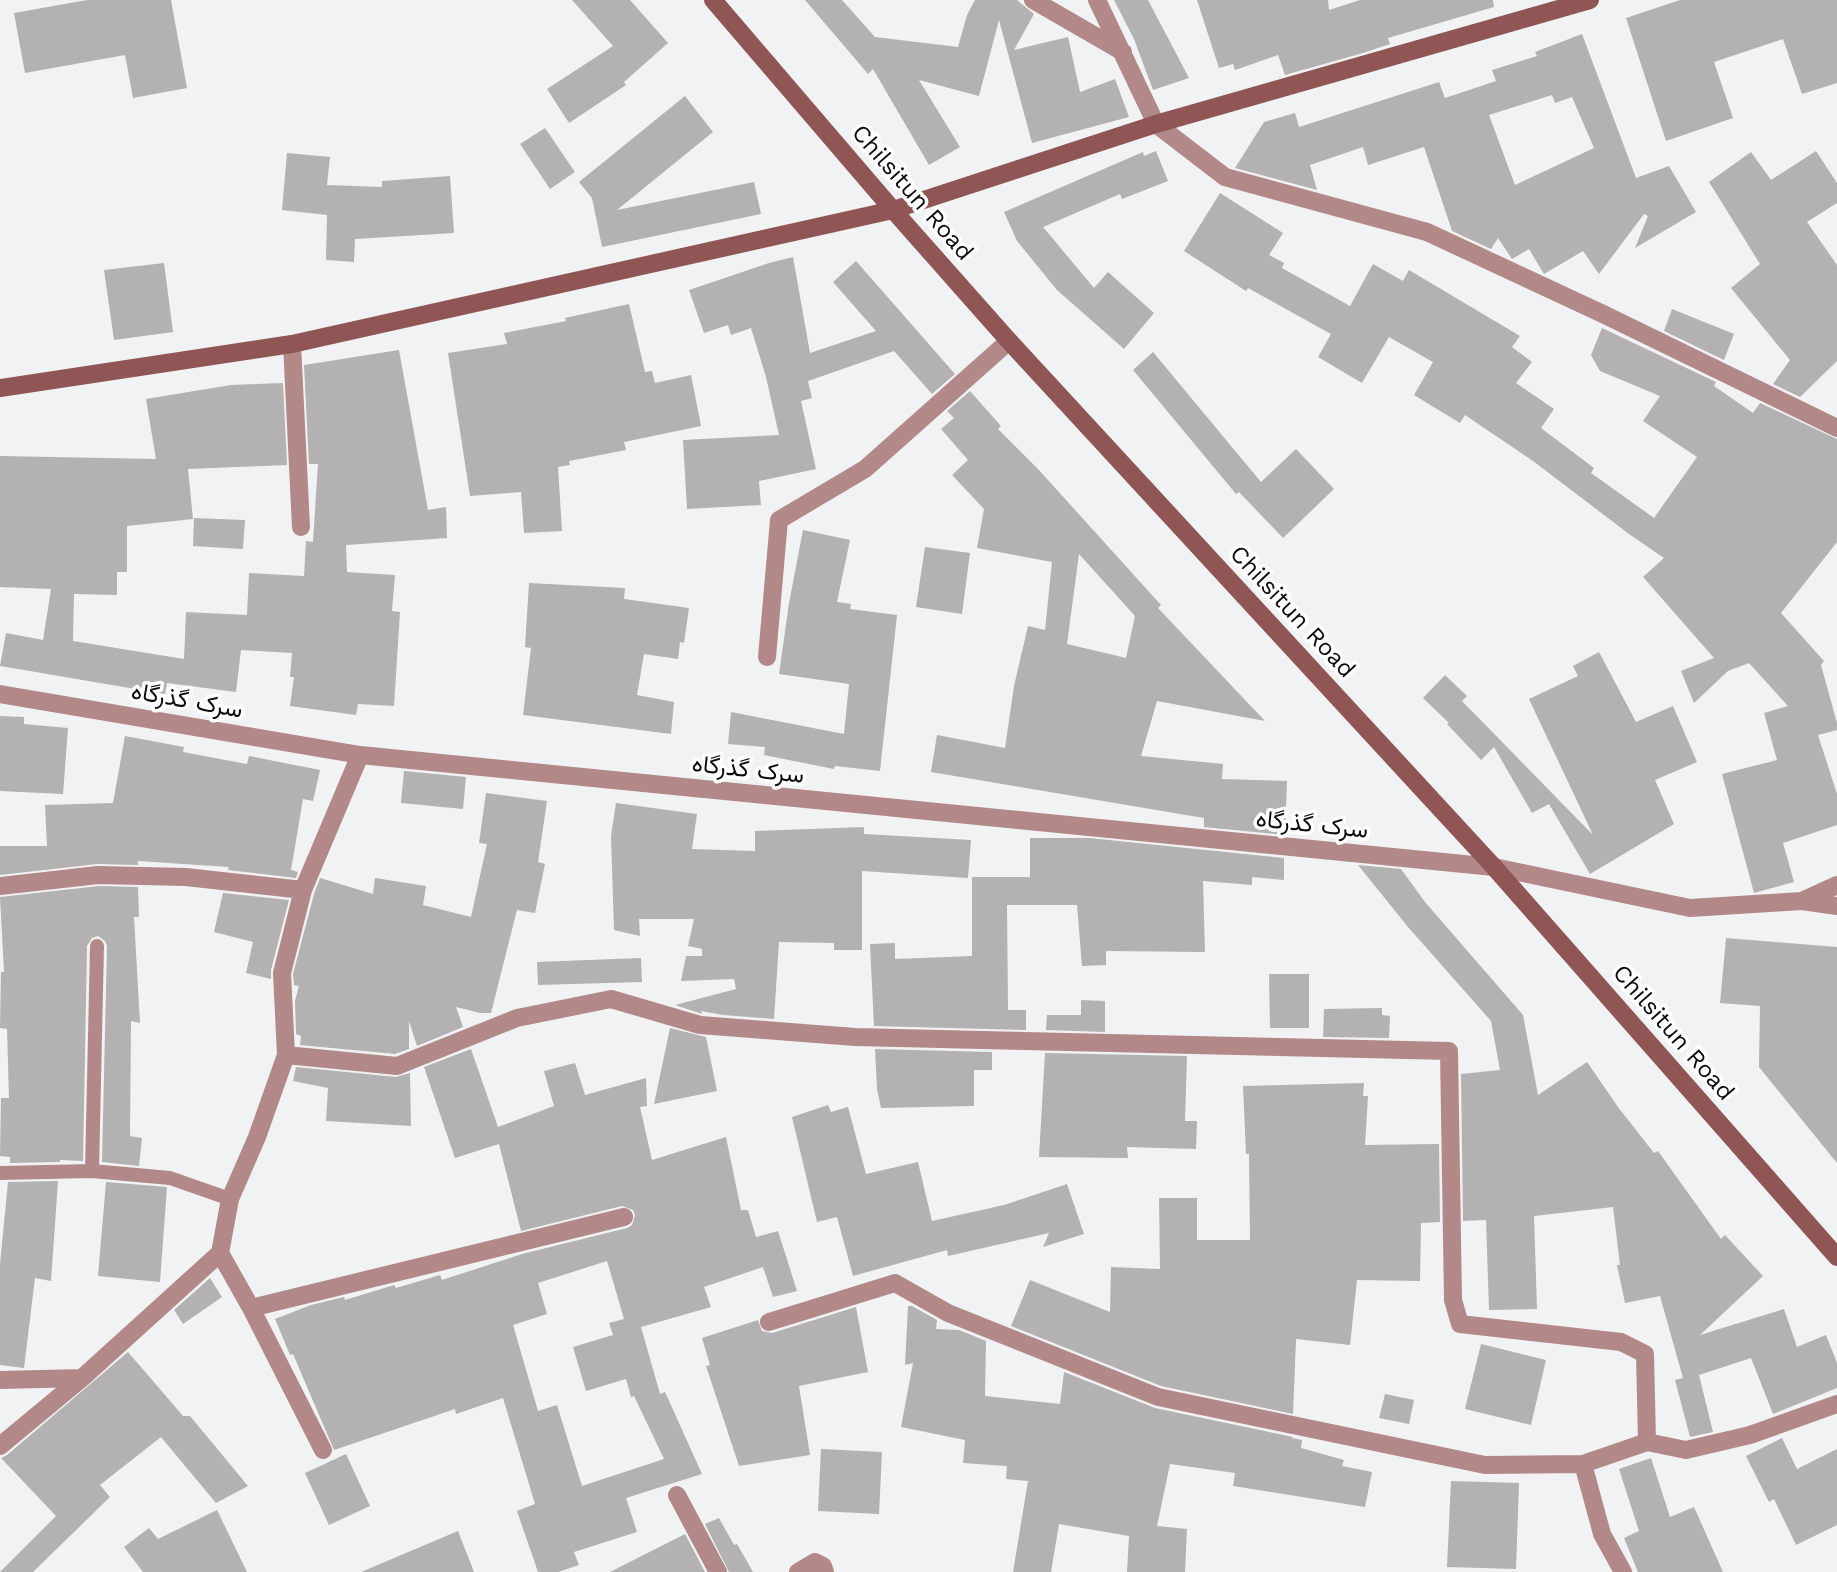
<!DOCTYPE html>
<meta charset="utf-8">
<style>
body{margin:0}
canvas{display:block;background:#f1f2f3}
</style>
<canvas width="1837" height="1572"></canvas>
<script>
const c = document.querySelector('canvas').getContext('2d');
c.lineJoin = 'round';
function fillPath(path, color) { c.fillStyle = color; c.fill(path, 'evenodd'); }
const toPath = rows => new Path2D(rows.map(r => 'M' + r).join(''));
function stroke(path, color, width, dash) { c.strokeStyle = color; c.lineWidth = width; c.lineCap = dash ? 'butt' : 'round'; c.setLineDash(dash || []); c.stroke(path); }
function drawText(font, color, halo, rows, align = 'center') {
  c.font = font + ' "Work Sans",Vazirmatn,sans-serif'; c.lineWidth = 7; c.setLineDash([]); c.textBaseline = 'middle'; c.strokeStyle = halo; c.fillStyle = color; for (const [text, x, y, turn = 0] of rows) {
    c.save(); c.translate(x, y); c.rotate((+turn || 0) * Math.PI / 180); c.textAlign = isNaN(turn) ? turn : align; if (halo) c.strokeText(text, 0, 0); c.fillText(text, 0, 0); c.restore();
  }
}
fillPath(toPath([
 [87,0,171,0,187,88,133,98,125,55,25,73,14,13],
 [572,0,630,0,668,43,624,82,626,85,569,123,547,89,613,46],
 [805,0,842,0,875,37,958,47,967,15,975,0,1017,0,1034,14,1014,50,1068,37,1080,92,1115,79,1129,117,1032,143,999,20,979,96,919,80,960,147,929,165,873,69,868,74],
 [1114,0,1148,0,1189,78,1153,90,1134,39],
 [1197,0,1328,0,1329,10,1360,0,1493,0,1494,7,1388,38,1390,44,1363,53,1285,75,1278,55,1235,70,1233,64,1219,68],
 [1680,0,1837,0,1837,83,1802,94,1783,39,1714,62,1733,118,1666,141,1626,18],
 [1582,34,1636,178,1669,166,1696,212,1635,248,1648,216,1644,214,1599,274,1583,251,1544,274,1529,249,1512,259,1498,238,1491,249,1452,231,1424,147,1368,165,1363,147,1310,165,1317,190,1235,168,1264,122,1295,113,1299,127,1439,82,1445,98,1496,81,1492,70,1537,56,1535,52],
 [1552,95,1555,103,1572,97,1594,148,1515,185,1489,115],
 [685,96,713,132,617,210,754,182,761,214,602,247,592,198,579,182],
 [545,128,575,172,550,189,520,144],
 [1156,151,1168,181,1122,199,1120,194,1043,227,1094,288,1108,272,1154,313,1124,349,1057,290,1017,241,1004,212,1143,152,1144,156],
 [1816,151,1837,183,1837,203,1807,222,1837,265,1837,361,1800,397,1773,384,1790,360,1731,288,1760,264,1709,182,1751,152,1771,180],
 [287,153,330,157,327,185,382,187,382,181,450,176,454,233,355,239,354,262,326,260,327,215,282,210],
 [1220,193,1283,233,1269,255,1284,263,1282,268,1350,306,1373,264,1403,281,1409,270,1520,336,1512,347,1532,362,1516,383,1554,409,1541,428,1594,468,1591,473,1654,518,1697,457,1643,421,1660,396,1600,371,1591,355,1602,328,1716,382,1714,386,1753,413,1760,403,1837,439,1837,542,1781,613,1824,661,1821,665,1837,723,1837,730,1818,735,1837,794,1837,825,1783,843,1794,882,1754,893,1722,774,1777,760,1764,713,1788,706,1749,663,1728,671,1694,703,1681,671,1714,658,1643,577,1664,558,1629,534,1533,461,1465,415,1460,423,1414,395,1433,362,1389,337,1362,383,1318,357,1331,334,1248,288,1246,291,1184,251],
 [793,257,810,353,876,331,833,282,856,261,955,374,932,394,894,351,808,381,812,398,801,401,816,469,759,481,761,505,687,509,683,440,779,435,766,377,751,328,731,335,728,325,704,333,689,290,769,263],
 [164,263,173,332,114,340,104,270],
 [629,304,645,372,652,371,655,383,691,375,701,426,624,442,626,450,569,461,570,465,558,467,562,531,524,533,521,492,470,496,448,353,507,344,504,333,566,321,565,318],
 [1672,309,1734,334,1724,360,1664,331],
 [399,350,428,510,446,507,447,538,346,545,347,572,395,575,392,611,400,612,394,706,358,704,356,715,290,706,294,677,290,677,292,653,241,650,236,692,167,683,165,694,0,666,6,633,43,640,51,589,0,587,0,456,156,459,146,399,231,385,283,383,287,465,188,469,193,519,127,526,127,572,117,572,117,595,74,594,73,641,184,659,186,612,247,615,249,573,304,576,306,541,313,542,318,464,309,464,304,365],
 [1153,352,1261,482,1296,449,1334,489,1283,538,1239,492,1236,494,1133,370],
 [970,391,1001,426,998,429,1038,469,1161,605,1158,608,1265,721,1157,701,1141,756,1223,764,1222,779,1287,781,1285,835,1204,827,1204,818,931,772,937,735,1005,748,1014,686,1028,626,1045,630,1052,562,977,548,984,509,952,475,968,460,941,429,954,418,947,411],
 [1079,554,1135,616,1126,658,1067,644],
 [194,518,245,520,243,549,193,546],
 [803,530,850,540,837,602,851,604,850,609,897,615,880,771,835,766,834,769,764,755,765,747,728,744,731,712,844,734,849,684,779,674,789,603],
 [925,547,970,553,962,614,916,607],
 [529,583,625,588,624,599,689,608,684,643,680,642,678,659,644,654,637,695,674,702,671,734,523,715,531,648,525,647],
 [1599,652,1636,722,1673,706,1697,762,1655,780,1674,824,1590,874,1549,804,1532,813,1494,747,1481,760,1447,724,1449,723,1423,698,1445,675,1467,696,1462,701,1593,835,1529,699,1578,676,1573,666],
 [0,716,24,717,24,724,68,728,63,794,0,791],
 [125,736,184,747,183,752,247,764,249,756,320,770,313,801,303,799,291,870,298,872,296,878,228,870,229,867,138,861,138,865,97,864,0,875,0,846,47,846,45,805,113,803],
 [404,771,466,777,463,809,401,803],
 [486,793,547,801,538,862,545,864,535,913,517,910,491,1013,480,1013,456,1007,463,1027,417,1046,409,1021,409,1049,395,1054,300,1045,301,1036,296,1034,295,1001,299,986,294,985,293,974,314,894,320,878,373,894,375,878,426,886,423,905,471,917,487,844,479,843],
 [616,803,697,814,692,849,755,851,755,831,864,827,864,834,971,840,968,878,862,871,862,950,834,950,834,943,779,942,774,1019,723,1015,701,1011,702,1014,675,1005,736,989,734,979,681,981,686,956,702,956,702,949,688,946,694,919,639,919,640,936,614,930,611,836],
 [1030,838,1089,838,1284,858,1284,880,1252,877,1252,885,1203,881,1205,952,1106,951,1106,965,1082,966,1077,905,1007,905,1008,1010,1026,1010,1026,1030,874,1026,870,944,895,943,895,959,972,956,972,877,1030,877],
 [1358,865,1401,869,1425,902,1523,1015,1538,1095,1587,1062,1618,1107,1654,1153,1658,1151,1721,1239,1725,1235,1763,1276,1700,1335,1784,1309,1797,1347,1826,1335,1837,1363,1837,1388,1773,1414,1751,1358,1699,1375,1713,1432,1690,1437,1675,1380,1683,1378,1660,1296,1625,1303,1617,1265,1620,1265,1613,1207,1534,1216,1537,1309,1489,1310,1486,1220,1463,1221,1461,1074,1500,1070,1491,1021,1408,927],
 [99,886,138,887,139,917,134,917,140,1023,131,1021,130,1136,142,1138,139,1166,102,1162,107,946,105,941,98,936,92,938,87,946,83,1161,60,1160,60,1162,10,1163,10,1157,0,1156,1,1098,9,1098,7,1029,0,1028,1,972,4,972,0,897],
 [223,893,289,900,271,970,271,979,246,973,253,942,214,932],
 [1726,938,1837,947,1837,1163,1759,1067,1760,1006,1720,1003],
 [641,958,642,982,538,985,537,962],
 [1269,974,1309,974,1309,1028,1270,1028],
 [1081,1000,1105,1001,1105,1032,1046,1030,1047,1015,1081,1015],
 [1382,1008,1382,1015,1390,1016,1389,1038,1323,1037,1324,1009],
 [670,1028,706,1037,717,1091,654,1104],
 [471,1049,498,1127,554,1106,544,1071,575,1063,585,1095,646,1078,647,1106,640,1107,652,1160,726,1137,741,1210,748,1210,756,1237,778,1231,797,1291,773,1297,763,1267,704,1287,711,1307,641,1327,660,1394,665,1392,702,1474,626,1498,637,1532,574,1552,579,1565,558,1572,538,1572,517,1511,535,1504,503,1398,456,1414,455,1409,334,1450,293,1354,290,1355,275,1319,311,1305,344,1297,345,1300,394,1285,396,1288,440,1275,442,1280,522,1254,627,1228,632,1225,635,1215,633,1210,622,1206,521,1231,499,1144,455,1158,424,1067],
 [607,1261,624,1319,609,1323,613,1335,573,1347,586,1391,626,1379,631,1397,634,1396,664,1459,582,1486,557,1405,538,1411,513,1325,547,1314,538,1283],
 [875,1049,992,1052,992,1070,974,1070,974,1106,881,1108,877,1089],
 [1045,1053,1187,1056,1185,1121,1197,1121,1196,1149,1127,1147,1128,1158,1039,1157],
 [296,1067,396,1077,410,1073,411,1126,326,1121,328,1088,293,1081],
 [1364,1083,1363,1096,1368,1096,1365,1145,1439,1144,1440,1222,1421,1223,1420,1281,1357,1280,1350,1345,1296,1339,1293,1414,1161,1386,1011,1326,1030,1280,1110,1312,1111,1267,1160,1269,1159,1198,1197,1198,1197,1240,1250,1240,1249,1154,1246,1154,1243,1086],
 [828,1105,831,1112,848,1107,866,1174,918,1162,932,1221,1004,1205,1067,1184,1084,1234,1043,1247,1049,1233,948,1256,947,1250,853,1276,837,1217,817,1222,792,1117],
 [58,1181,51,1281,35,1278,24,1368,0,1365,0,1264,8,1182],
 [106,1182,167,1187,160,1282,98,1276],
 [210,1278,222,1297,183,1324,174,1310],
 [908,1306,912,1306,937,1320,936,1329,959,1330,986,1341,985,1396,1060,1404,1064,1372,1155,1408,1293,1437,1292,1438,1302,1440,1301,1448,1344,1460,1342,1466,1372,1472,1365,1507,1233,1486,1235,1473,1170,1464,1157,1526,1187,1529,1185,1572,1127,1572,1129,1536,1059,1524,1051,1572,1013,1572,1028,1481,1006,1479,1007,1466,963,1463,965,1440,901,1427,913,1363,905,1365],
 [856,1307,868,1372,799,1386,810,1455,739,1466,706,1366,710,1365,702,1338,758,1320,762,1331,772,1333],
 [1481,1344,1546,1360,1531,1425,1465,1409],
 [128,1352,183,1416,190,1416,248,1486,216,1503,161,1437,100,1485,110,1497,33,1572,0,1572,56,1516,1,1458,7,1455],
 [1385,1394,1414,1400,1409,1424,1379,1418],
 [1782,1438,1797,1469,1837,1449,1837,1525,1796,1545,1774,1499,1769,1502,1746,1456],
 [821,1449,882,1452,879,1514,818,1511],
 [346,1454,370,1506,329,1525,305,1473],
 [1651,1458,1670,1517,1694,1507,1723,1572,1638,1572,1624,1538,1639,1531,1619,1469],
 [1451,1481,1519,1483,1516,1569,1447,1567],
 [217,1510,247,1572,143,1572,124,1547,149,1528,158,1539],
 [719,1518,734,1545,737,1544,753,1572,729,1572,705,1524],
 [458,1531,474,1572,361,1572],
 [685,1534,705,1572,610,1572]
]), '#b3b1b1');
stroke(toPath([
 [92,1171,97,946],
 [0,1173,92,1171,170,1178,230,1199]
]), '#b28988', 14);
stroke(toPath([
 [1033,0,1123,52],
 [1097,0,1156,124,1225,177,1427,232,1603,314,1837,428],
 [292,344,301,527],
 [767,657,779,520,865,469,1009,341],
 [1494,867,1690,908,1802,901,1837,906],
 [0,886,98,875,186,877,303,890],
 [1802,901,1837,885],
 [286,1055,397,1066,517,1018,611,999,700,1025,855,1037,1449,1051,1453,1300,1460,1324,1621,1342,1645,1354,1647,1442],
 [220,1253,251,1308,323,1450],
 [251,1308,624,1217],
 [769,1322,895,1283,948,1313,1158,1397,1485,1465,1583,1464,1647,1442,1686,1450,1750,1435,1837,1404],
 [0,1380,82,1378],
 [0,1446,82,1378,220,1253,230,1199,257,1137,286,1055,282,973,303,890,360,755],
 [1583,1464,1602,1534,1623,1572],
 [677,1495,718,1572],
 [798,1572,815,1562,823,1566,825,1572]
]), '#b28988', 18);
stroke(toPath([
 [0,694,360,755,1494,867]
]), '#b28988', 18);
stroke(toPath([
 [713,0,893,210,1009,341,1494,867,1837,1257],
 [0,388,292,344,893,210,1156,124,1590,0]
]), '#905656', 18);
drawText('24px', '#0c0c0d', '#fff', [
 ["Chilsitun Road",912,193,49],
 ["Chilsitun Road",1292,612,47],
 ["سرک گذرگاه",187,701,10],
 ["سرک گذرگاه",748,770,6],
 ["سرک گذرگاه",1312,825,6],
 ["Chilsitun Road",1673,1033,49]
]);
</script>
